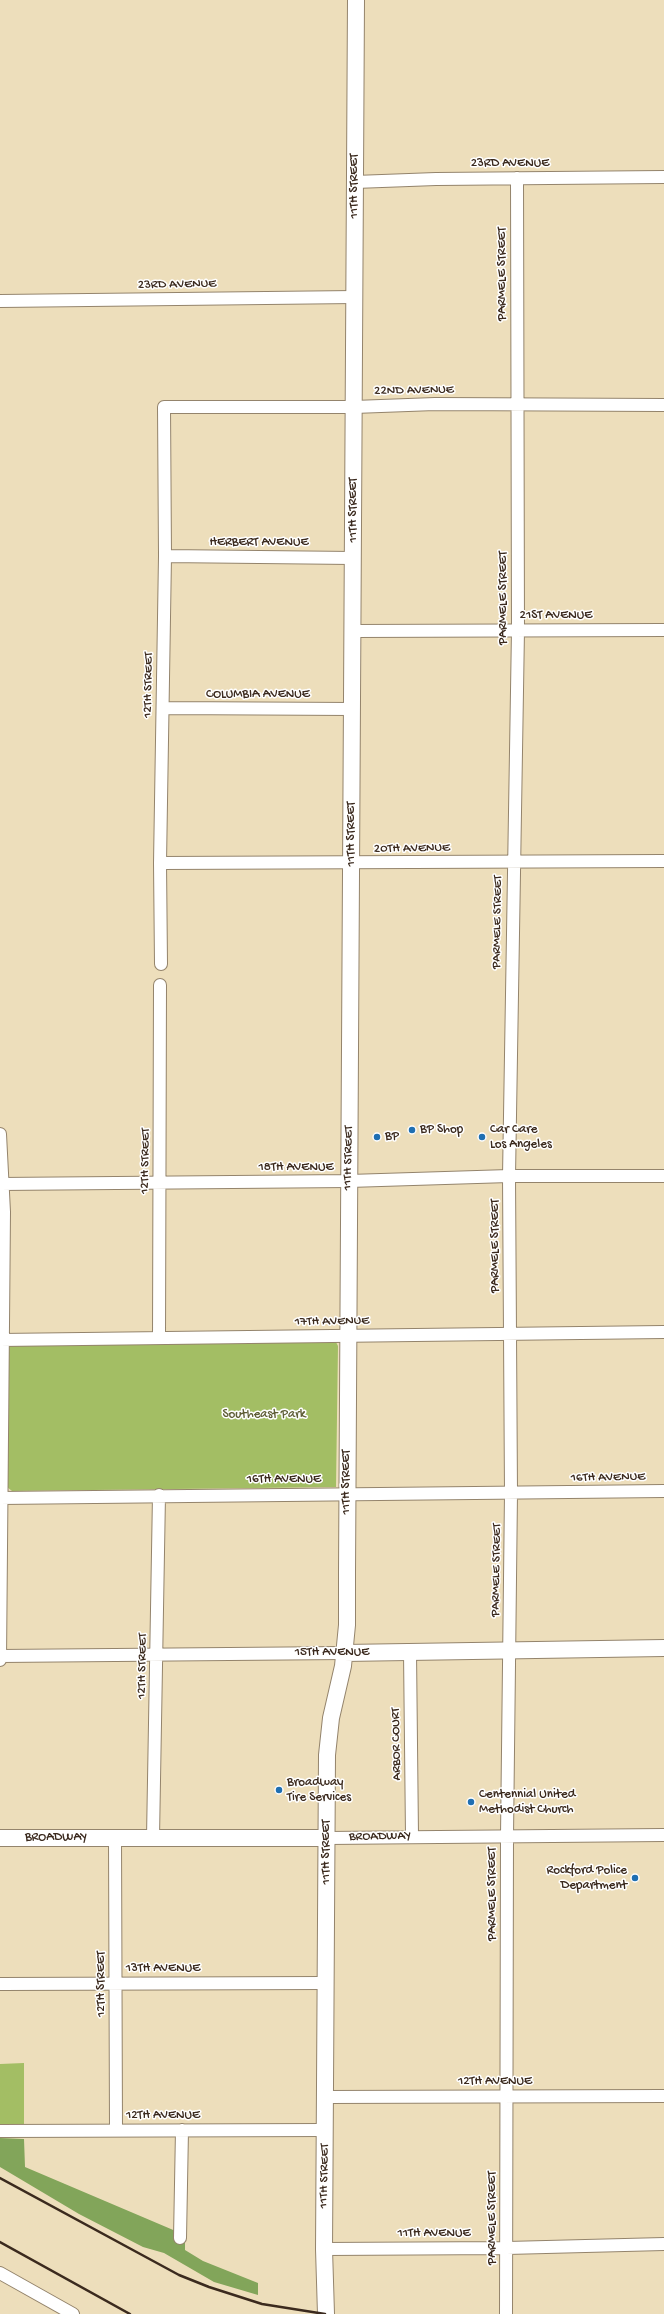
<!DOCTYPE html>
<style>
body{margin:0}
canvas{display:block;background:#eddebb}
</style>
<canvas width="664" height="2314"></canvas>
<script>
const c = document.querySelector('canvas').getContext('2d');
c.lineJoin = 'round';
function fillPath(path, color) { c.fillStyle = color; c.fill(path, 'evenodd'); }
const toPath = rows => new Path2D(rows.map(r => 'M' + r).join(''));
function stroke(path, color, width, dash) { c.strokeStyle = color; c.lineWidth = width; c.lineCap = dash ? 'butt' : 'round'; c.setLineDash(dash || []); c.stroke(path); }
function drawText(font, color, halo, rows, align = 'center') {
  c.font = font + ' "Gochi Hand",sans-serif'; c.lineWidth = 3; c.setLineDash([]); c.textBaseline = 'middle'; c.strokeStyle = halo; c.fillStyle = color; for (const [text, x, y, turn = 0] of rows) {
    c.save(); c.translate(x, y); c.rotate((+turn || 0) * Math.PI / 180); c.textAlign = isNaN(turn) ? turn : align; if (halo) c.strokeText(text, 0, 0); c.fillText(text, 0, 0); c.restore();
  }
}
fillPath(toPath([
 [332,1341,336,1342,338,1346,336,1487,12,1491,7,1487,8,1347,13,1344],
 [24,2063,24,2127,0,2126,0,2064]
]), '#a3be64');
fillPath(toPath([
 [0,2138,24,2139,25,2167,185,2235,185,2250,203,2261,258,2283,258,2295,214,2282,164,2253,143,2247,79,2214,0,2167]
]), '#82a55a');
const minor = toPath([
 [355,182,436,179,664,177],
 [0,301,355,297],
 [165,556,353,558],
 [353,631,664,630],
 [163,708,353,709],
 [160,863,664,861],
 [161,964,160,863,165,556,164,407,354,407,435,404,664,405],
 [0,1134,4,1212,0,1660],
 [0,1184,349,1181,509,1176,664,1176],
 [159,1338,160,985],
 [0,1340,664,1332],
 [0,1498,664,1491],
 [410,1652,412,1836],
 [0,1656,344,1653],
 [153,1837,159,1495],
 [115,1838,116,2130],
 [327,1838,664,1835],
 [0,1984,326,1983],
 [326,2097,664,2096],
 [0,2131,326,2130],
 [180,2238,182,2130],
 [324,2249,507,2248,664,2244],
 [0,2273,73,2314],
 [506,2314,507,1836,511,1493,509,1176,518,630,517,178]
]);
const major = toPath([
 [344,1653,664,1648],
 [0,1838,327,1838],
 [326,2314,324,2249,327,1755,331,1718,343,1666,347,1625,347,1572,356,0]
]);
stroke(minor, '#94846c', 14);
stroke(major, '#94846c', 18);
stroke(minor, '#fff', 12);
stroke(major, '#fff', 16);
stroke(toPath([
 [0,2178,179,2275,209,2287,262,2304,325,2314],
 [0,2242,130,2314]
]), '#3b2a1e', 2.5);
for (const [x, y, r, color] of [
 [412,1130,4,"#1f6fb2"],
 [377,1137,4,"#1f6fb2"],
 [482,1137,4,"#1f6fb2"],
 [279,1790,4,"#1f6fb2"],
 [471,1802,4,"#1f6fb2"],
 [635,1878,4,"#1f6fb2"]
]) { const dot = new Path2D(); dot.arc(x, y, r, 0, 2 * Math.PI); c.fillStyle = color; c.fill(dot); stroke(dot, '#fff', 1.5); }
drawText('13px', '#3b2a1e', '#fff', [
 ["23RD AVENUE",510,164],
 ["11TH STREET",355,186,-90],
 ["PARMELE STREET",503,274,-90],
 ["23RD AVENUE",177,285,-1],
 ["22ND AVENUE",414,391,-1],
 ["11TH STREET",354,510,-90],
 ["HERBERT AVENUE",259,543],
 ["PARMELE STREET",504,598,-90],
 ["21ST AVENUE",556,616],
 ["12TH STREET",149,685,-89],
 ["COLUMBIA AVENUE",258,695],
 ["11TH STREET",352,834,-90],
 ["20TH AVENUE",412,849,-1],
 ["PARMELE STREET",498,922,-89],
 ["11TH STREET",349,1158,-89],
 ["12TH STREET",146,1161,-89],
 ["18TH AVENUE",296,1168],
 ["PARMELE STREET",496,1246,-90],
 ["17TH AVENUE",332,1322,-1],
 ["16TH AVENUE",608,1478,-1],
 ["16TH AVENUE",284,1480],
 ["11TH STREET",347,1482,-90],
 ["PARMELE STREET",497,1570,-89],
 ["15TH AVENUE",332,1653],
 ["12TH STREET",143,1666,-89],
 ["ARBOR COURT",397,1744,-91],
 ["BROADWAY",380,1837,-1],
 ["BROADWAY",56,1838],
 ["11TH STREET",327,1852,-90],
 ["PARMELE STREET",493,1894,-90],
 ["13TH AVENUE",163,1969],
 ["12TH STREET",102,1984,-90],
 ["12TH AVENUE",495,2082],
 ["12TH AVENUE",163,2116],
 ["11TH STREET",325,2176,-89],
 ["PARMELE STREET",493,2218,-90],
 ["11TH AVENUE",434,2234]
]);
drawText('13px', '#3b2a1e', '#fff', [
 ["BP Shop",420,1130],
 ["Car Care",490,1130],
 ["Los Angeles",490,1145],
 ["BP",385,1137],
 ["Broadway",287,1783],
 ["Tire Services",287,1798],
 ["Centennial United",479,1795],
 ["Methodist Church",479,1810],
 ["Rockford Police",627,1871,"right"],
 ["Department",627,1886,"right"]
], 'left');
drawText('13px', '#5f5e36', '#fff', [
 ["Southeast Park",264,1415]
]);
</script>
